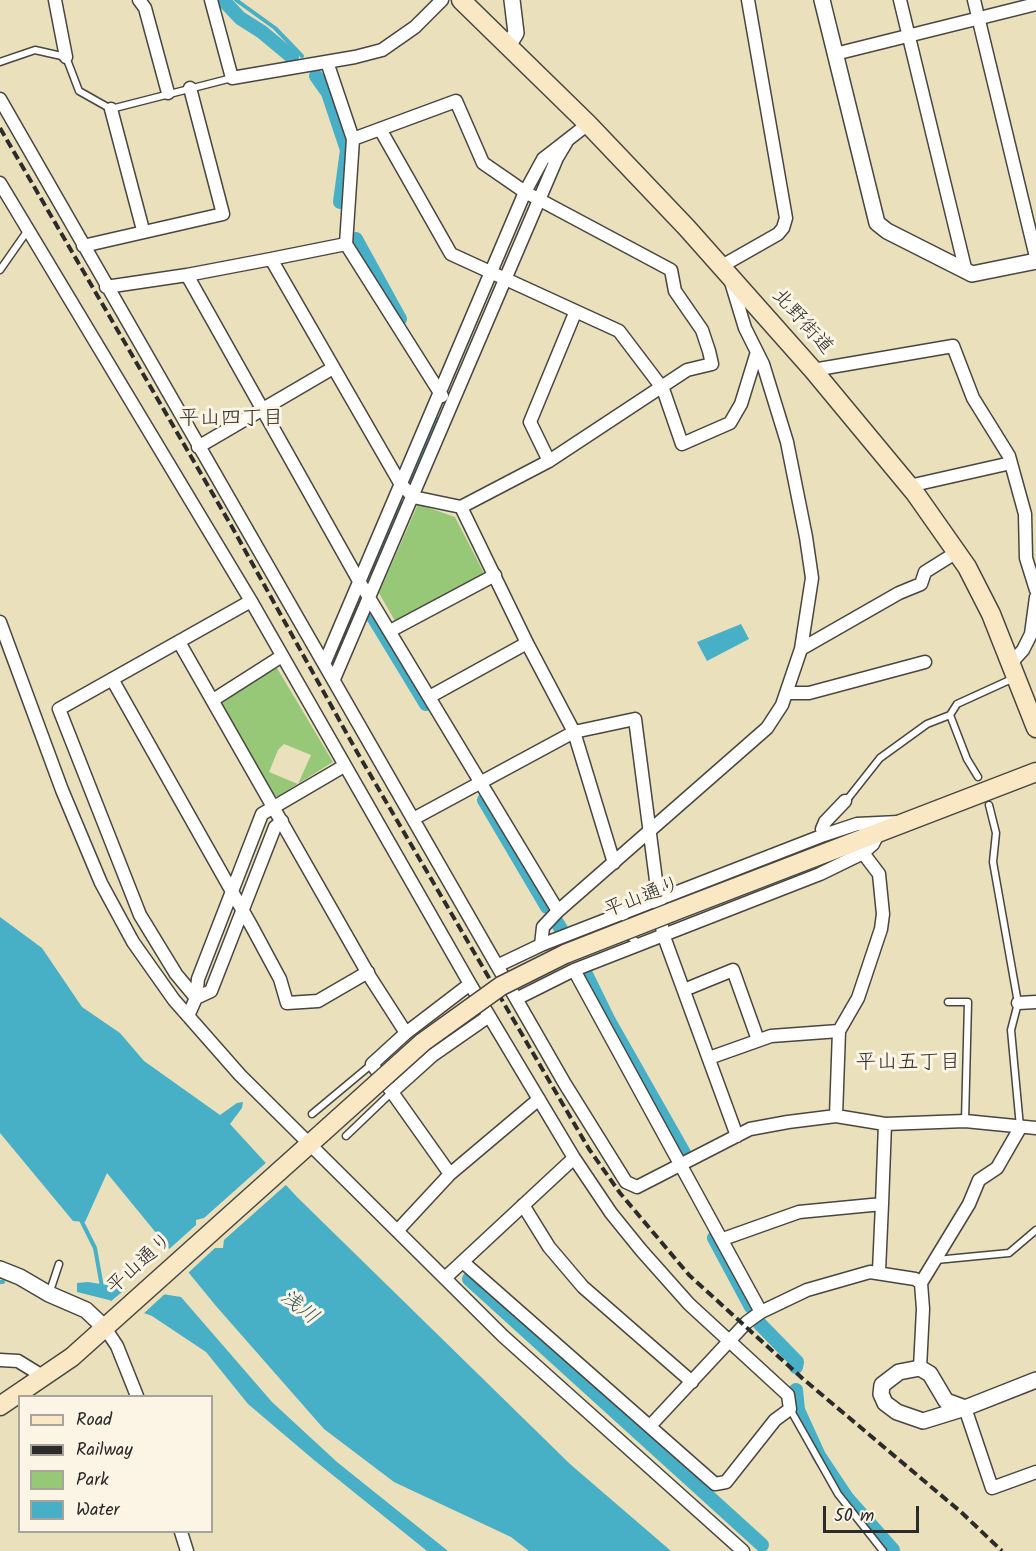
<!DOCTYPE html>
<meta charset="utf-8">
<style>
body{margin:0}
#map{position:relative;width:1036px;height:1551px;overflow:hidden;background:#eae0bc;font-family:Kalam,sans-serif}
canvas{display:block}
.legend{position:absolute;left:18px;top:1395px;width:195px;height:138px;box-sizing:border-box;background:#fcf5e5;border:2px solid #a8a49b;margin:0;padding:8px 10px;list-style:none;font-size:18px;color:#2b2b2b}
.legend li{display:flex;align-items:center;gap:12px;height:30px}
.legend b{width:30px;border:2px solid #a8a49b}
.scale{position:absolute;left:823px;top:1506px;width:96px;height:27px;box-sizing:border-box;border:3px solid #2b2b2b;border-top:0;padding-left:8px;font-size:18px;line-height:21px;white-space:nowrap;color:#2b2b2b;-webkit-text-stroke:4px #fcf5e5;paint-order:stroke}
</style>
<div id="map">
<canvas width="1036" height="1551"></canvas>
<ul class="legend">
<li><b style="height:8px;background:#fae7c3"></b>Road</li>
<li><b style="height:8px;background:#2b2b2b"></b>Railway</li>
<li><b style="height:16px;background:#97c878"></b>Park</li>
<li><b style="height:16px;background:#47afc6"></b>Water</li>
</ul>
<div class="scale">50 m</div>
</div>
<script>
const c = document.querySelector('canvas').getContext('2d');
c.lineJoin = 'round';
function fillPath(path, color) { c.fillStyle = color; c.fill(path, 'evenodd'); }
const toPath = rows => new Path2D(rows.map(r => 'M' + r).join(''));
function stroke(path, color, width, dash) { c.strokeStyle = color; c.lineWidth = width; c.lineCap = dash ? 'butt' : 'round'; c.setLineDash(dash || []); c.stroke(path); }
function drawText(font, color, halo, rows, align = 'center') {
  c.font = font + ' Kalam,"Klee One",sans-serif'; c.lineWidth = 6; c.setLineDash([]); c.textBaseline = 'middle'; c.strokeStyle = halo; c.fillStyle = color; for (const [text, x, y, turn = 0] of rows) {
    c.save(); c.translate(x, y); c.rotate((+turn || 0) * Math.PI / 180); c.textAlign = isNaN(turn) ? turn : align; if (halo) c.strokeText(text, 0, 0); c.fillText(text, 0, 0); c.restore();
  }
}
fillPath(toPath([
 [418,504,455,517,485,575,395,621,379,593],
 [272,667,277,668,333,762,278,796,275,796,221,703,222,699],
 [284,744,311,755,298,784,269,772,278,750]
]), '#97c878');
fillPath(toPath([
 [741,624,749,639,707,661,697,642],
 [0,917,42,948,82,1007,120,1033,144,1061,220,1115,237,1103,243,1102,242,1108,230,1124,297,1197,570,1464,671,1551,529,1551,511,1537,394,1482,324,1429,216,1306,107,1173,85,1222,73,1221,0,1133],
 [88,1282,181,1297,272,1402,337,1462,448,1551,427,1551,314,1460,248,1404,206,1352,152,1316,109,1300,77,1292,77,1283]
]), '#47afc6');
fillPath(toPath([
 [268,1161,288,1183,224,1240,223,1248,215,1248,187,1274,167,1251,196,1225,196,1220,204,1218],
 [129,1286,167,1292,142,1315,109,1303]
]), '#eae0bc');
stroke(toPath([
 [236,0,275,28,302,56],
 [80,1218,95,1248,102,1287],
 [0,1282,3,1282]
]), '#47afc6', 4);
stroke(toPath([
 [223,0,240,18,262,32,292,57],
 [316,76,328,93,347,150,340,202],
 [356,239,400,319],
 [410,480,434,423],
 [373,568,399,507],
 [372,615,426,704],
 [484,800,547,907],
 [556,921,561,929],
 [585,972,609,1021,684,1153],
 [714,1238,751,1307],
 [469,1279,762,1545],
 [760,1324,797,1362,796,1367],
 [796,1390,798,1410,819,1456,847,1498,893,1550]
]), '#47afc6', 14);
const service = toPath([
 [0,62,35,50,66,57,79,91,111,109,232,78],
 [0,270,28,230],
 [978,777,967,759,950,715,957,704,1014,678],
 [846,801,880,758,927,724,950,715],
 [989,805,996,833,993,862,1018,1003,1011,1030,1020,1127],
 [625,912,625,934,639,943],
 [948,1002,968,1002,965,1121],
 [312,1114,372,1064],
 [346,1136,393,1091],
 [936,1260,1009,1253,1036,1230],
 [49,1294,59,1264],
 [790,1409,838,1494,883,1551]
]);
const minor = toPath([
 [55,0,66,57],
 [139,0,145,8,168,93],
 [211,0,232,78,355,57,382,50,415,27,442,0],
 [900,0,966,272],
 [974,0,1036,257],
 [835,54,1036,4],
 [327,62,353,139,346,244,442,396],
 [0,99,565,1084,626,1182,637,1187,750,1129,788,1122,836,1116,885,1124,965,1121,1036,1128],
 [111,109,143,230],
 [380,129,451,254,619,331,663,389,682,444,730,423,741,404,757,352],
 [353,139,456,101,483,163,525,192,671,270,675,291,702,330,709,351,712,364,687,370,549,461,461,507],
 [0,183,251,601,470,984,574,1158,611,1213,641,1250,689,1304,788,1395,790,1409,775,1420,726,1482,715,1484,464,1263],
 [346,244,271,259,400,483,413,497,461,507,527,643,574,732,614,863],
 [83,246,223,214,190,88],
 [720,267,778,234,783,228,786,218,748,0],
 [187,275,271,259],
 [106,287,187,275,359,581,558,911],
 [813,370,953,346,973,398,1009,456,1025,514,1026,558,1036,590],
 [198,447,333,368],
 [549,461,530,422,575,313],
 [909,486,1011,463],
 [0,622,62,790,101,883,133,942,174,1000,240,1075,503,1336,743,1551],
 [390,631,495,575],
 [179,642,370,977,406,1033],
 [801,649,899,593,921,584,925,572,957,552],
 [325,662,525,192,543,159,588,124],
 [1012,662,1023,650,1031,634,1036,597],
 [112,679,252,927,280,979,287,1003,318,1001,368,972],
 [334,679,557,158,566,143],
 [786,693,809,693,925,662],
 [431,696,527,643],
 [213,700,282,656],
 [413,819,574,732,635,719,663,934,737,1136],
 [824,835,822,829,825,822,845,801],
 [541,945,543,927,558,911,767,728,782,705,801,649,812,578,806,537,787,442,763,364,745,328,731,282],
 [499,965,541,945,824,835,857,824,899,822],
 [574,970,761,1312],
 [684,990,733,970,758,1040],
 [196,998,176,974,140,915,59,709,251,601],
 [196,998,211,991,275,827,282,821],
 [518,998,574,970,820,874,863,853,873,844,879,832],
 [1018,1003,1036,1002],
 [188,1016,196,998,198,979,262,814,344,766],
 [709,1058,771,1036,839,1031],
 [393,1091,433,1055,489,1016],
 [836,1116,839,1031,858,998,881,929,883,914,879,874,863,853],
 [450,1174,372,1064,406,1033,470,984],
 [882,1204,885,1124],
 [523,1205,549,1247,583,1287,692,1382],
 [398,1230,450,1174,539,1099],
 [723,1239,799,1212,882,1204,879,1271],
 [445,1278,574,1158],
 [921,1283,969,1204,979,1180,997,1168,1020,1128],
 [105,1328,117,1346,137,1396],
 [0,1360,18,1361,44,1377],
 [965,1408,992,1488,1036,1472],
 [650,1426,747,1322,761,1312,807,1290,870,1272,915,1279,921,1283,923,1309,920,1368],
 [181,1532,187,1551]
]);
const tertiary = toPath([
 [822,0,877,223,887,231,972,274,1036,261],
 [508,46,516,33,512,0],
 [0,1269,20,1277,49,1294,86,1310,105,1328],
 [965,1408,946,1401,930,1374,920,1368,899,1372,882,1385,881,1394,885,1403,897,1412,923,1421,965,1408,1036,1380]
]);
const secondary = toPath([
 [461,0,588,124,687,228,813,370,915,493,967,567,991,614,1036,728],
 [672,912,1036,772],
 [0,1406,72,1357,323,1132]
]);
stroke(service, '#484641', 9);
stroke(minor, '#484641', 15);
stroke(tertiary, '#484641', 18);
stroke(secondary, '#484641', 21);
stroke(service, '#fff', 6);
stroke(minor, '#fff', 12);
stroke(tertiary, '#fff', 15);
stroke(secondary, '#fae7c3', 18);
stroke(toPath([
 [0,128,232,527,357,752,589,1149,620,1193,689,1275,802,1378,961,1512,1002,1551]
]), '#2b2b2b', 4, [9, 4.5]);
const secondaryBridge = toPath([
 [323,1132,423,1042,501,986,565,954,672,912]
]);
stroke(secondaryBridge, '#484641', 21, []);
stroke(secondaryBridge, '#fae7c3', 18);
drawText('20px', '#2b2b2b', '#fcf5e5', [
 ["北野街道",801,323,48],
 ["平山通り",643,899,-21],
 ["平山通り",141,1265,-42]
]);
drawText('21px', '#2b2b2b', '#fcf5e5', [
 ["平山四丁目",231,420],
 ["平山五丁目",908,1064]
]);
drawText('italic 21px', '#355961', '#fcf5e5', [
 ["浅川",298,1309,38]
]);
</script>
